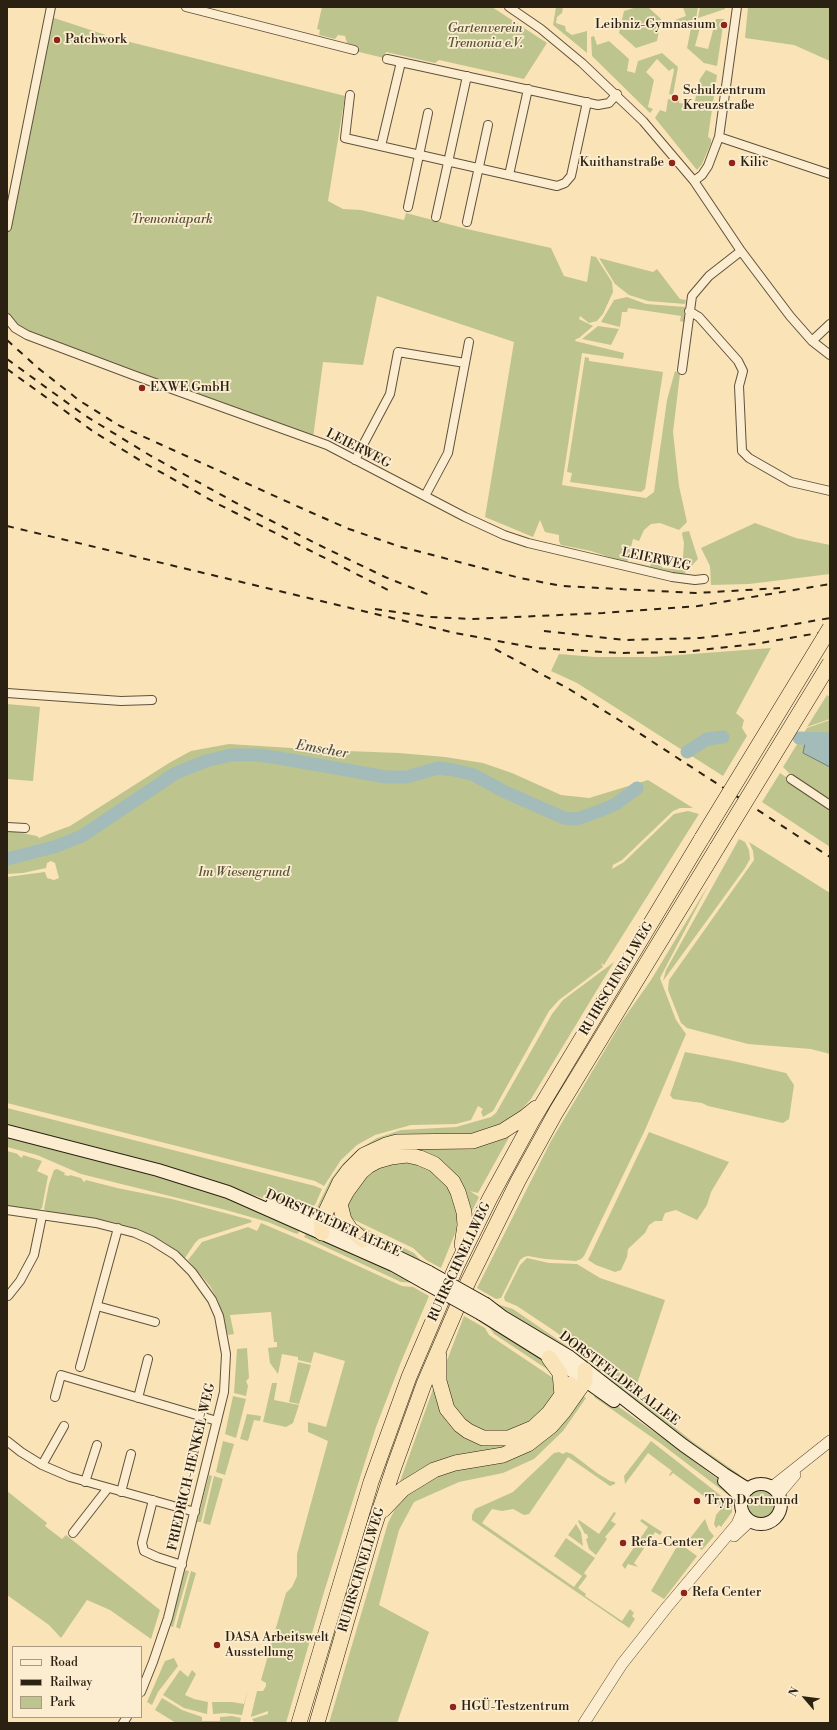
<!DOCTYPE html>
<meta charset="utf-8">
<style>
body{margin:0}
#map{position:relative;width:837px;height:1730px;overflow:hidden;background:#fae4b7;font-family:"Libre Bodoni",serif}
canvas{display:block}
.frame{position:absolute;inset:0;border:8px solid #2b2113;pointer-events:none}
.legend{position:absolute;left:12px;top:1646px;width:130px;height:72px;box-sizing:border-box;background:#fcedd0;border:1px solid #a89b84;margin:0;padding:5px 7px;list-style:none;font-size:12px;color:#2b2113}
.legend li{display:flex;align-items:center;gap:8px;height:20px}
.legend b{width:20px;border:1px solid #a89b84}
.north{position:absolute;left:785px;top:1678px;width:40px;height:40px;-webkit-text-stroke:3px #fcedd0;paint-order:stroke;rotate:298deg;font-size:11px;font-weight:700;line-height:16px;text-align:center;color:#2b2113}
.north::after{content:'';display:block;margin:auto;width:14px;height:18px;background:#2b2113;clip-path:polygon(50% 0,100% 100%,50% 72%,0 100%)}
</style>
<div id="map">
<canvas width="837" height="1730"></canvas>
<div class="frame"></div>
<ul class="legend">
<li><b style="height:5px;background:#fcedd0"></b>Road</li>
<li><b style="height:5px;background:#2b2113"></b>Railway</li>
<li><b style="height:11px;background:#bec48e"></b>Park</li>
</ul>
<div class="north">N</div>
</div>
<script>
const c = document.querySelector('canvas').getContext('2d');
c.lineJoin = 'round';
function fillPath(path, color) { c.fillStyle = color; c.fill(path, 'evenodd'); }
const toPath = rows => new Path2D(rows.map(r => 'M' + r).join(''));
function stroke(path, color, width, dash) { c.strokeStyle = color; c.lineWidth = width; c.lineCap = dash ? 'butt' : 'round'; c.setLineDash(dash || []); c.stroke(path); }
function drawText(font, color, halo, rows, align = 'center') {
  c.font = font + ' "Libre Bodoni",serif'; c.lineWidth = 3.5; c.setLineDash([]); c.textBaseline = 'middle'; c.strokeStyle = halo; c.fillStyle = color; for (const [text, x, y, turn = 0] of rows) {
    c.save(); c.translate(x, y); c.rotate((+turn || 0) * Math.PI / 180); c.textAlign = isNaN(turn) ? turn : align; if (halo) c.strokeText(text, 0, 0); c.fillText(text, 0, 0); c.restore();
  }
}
fillPath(toPath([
 [322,7,492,7,547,43,524,79,439,60,435,63,386,52,384,58,355,51,356,46,347,43,345,36,338,35,335,39,319,35,320,30,317,29],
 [556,7,563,7,562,13,557,17,556,23,565,26,566,31,572,35,587,31,587,53,553,25],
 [637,7,648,7,661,19,657,41,636,48,619,33,624,11],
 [683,7,698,7,696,19,674,25,675,20,686,16],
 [700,7,725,7,725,9,698,18],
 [748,7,830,7,830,61,794,45,745,38],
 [51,17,118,39,345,96,328,201,343,209,361,210,404,220,406,213,467,229,551,248,564,276,587,282,591,256,596,257,612,282,613,292,603,314,597,321,589,323,580,316,579,319,593,326,579,338,576,339,575,341,624,353,623,359,582,353,562,485,646,498,654,492,667,400,675,371,680,374,673,432,679,486,687,522,679,530,660,523,651,524,644,530,639,541,633,539,627,563,591,551,561,545,559,541,559,535,545,532,540,520,533,537,485,517,514,342,377,296,363,365,323,362,313,438,28,334,7,316,7,236],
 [716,19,724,19,717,66,704,63,687,48,691,28,701,24,695,46,708,49],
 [594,36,597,45,609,41,629,59,627,71,635,73,638,61,662,53,678,67,673,95,669,94,674,70,673,68,669,71,657,59,646,72,654,80,648,107,653,109,650,113,592,56,591,37],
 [706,70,717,75,708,137,711,139,711,143,702,164,697,170,655,118,660,110,666,112,668,99,679,101,679,103,694,105,700,79],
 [599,258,653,272,657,269,680,299,686,300,685,304,648,301,629,295,615,284],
 [627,297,646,304,685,307,684,322,680,321,681,316,628,308,627,312,622,312,620,327,601,322,614,300],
 [598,326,619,329,611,345,582,339],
 [585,357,589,358,589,361,663,372,645,489,641,492,570,482,572,473,567,472],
 [755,523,796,538,830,545,830,574,749,584,711,585,710,566,701,548],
 [689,531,698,559,682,576,630,564,631,562,650,566,652,563,657,562,663,568,682,570,684,543,682,534,683,532],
 [771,648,736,713,744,720,742,728,747,736,723,776,577,683,551,671,559,654,595,657,653,657],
 [827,695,830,697,830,719,807,727],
 [7,704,40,707,33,781,7,779],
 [830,720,830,803,796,780,783,767,807,728],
 [229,744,322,750,399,753,445,757,483,763,512,773,561,795,589,798,648,780,693,808,680,808,673,811,622,860,613,865,612,869,624,862,674,814,688,811,699,814,604,965,601,963,603,967,559,1000,549,1011,493,1111,483,1117,481,1112,483,1109,478,1106,471,1120,456,1124,411,1125,375,1135,357,1145,341,1160,324,1186,315,1181,7,1103,7,877,45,872,47,878,54,880,59,878,55,863,51,861,47,863,46,868,23,873,7,874,7,830,37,836,39,838,51,833,70,826,169,763,191,751],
 [780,773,830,807,830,847,762,802],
 [739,839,745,842,749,850,750,859,745,868,663,981,666,970],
 [749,842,830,893,830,1054,811,1049,748,1044,687,1028,681,1023,668,990,669,980,754,860,753,851],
 [709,884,660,978,676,1020,686,1034,645,1130,584,1256,581,1259,576,1261,545,1259,528,1256,524,1257,520,1260,501,1298,496,1299,477,1288,551,1141,622,1021,651,980],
 [614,962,531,1099,520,1111,488,1133,407,1138,322,1209,317,1207,331,1179,340,1167,356,1151,377,1138,401,1130,456,1127,491,1117,496,1113,552,1014,563,1000],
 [685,1052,733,1061,786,1073,794,1085,789,1119,783,1123,708,1106,702,1103,673,1099,670,1095],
 [7,1108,315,1186,322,1189,315,1205,307,1209,306,1212,241,1191,122,1156,7,1127],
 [512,1132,478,1193,470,1191,479,1197,470,1215,462,1191,400,1151,373,1155],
 [649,1132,729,1162,711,1192,707,1205,697,1220,676,1210,665,1213,662,1221,655,1221,649,1225,645,1233,628,1249,627,1257,621,1270,615,1272,596,1265,588,1260],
 [7,1135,117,1163,208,1191,300,1228,298,1234,294,1233,268,1222,226,1210,81,1174,37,1155,7,1147],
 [7,1151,18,1154,18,1155,22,1158,23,1155,42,1161,37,1171,48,1176,42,1208,39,1210,7,1206],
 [397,1159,425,1163,450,1184,458,1211,456,1231,441,1268,426,1260,413,1248,346,1216,348,1196,367,1171],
 [57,1169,65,1173,64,1175,69,1176,70,1175,81,1178,84,1182,86,1180,117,1188,172,1199,251,1220,252,1222,199,1239,195,1243,185,1258,164,1242,131,1227,108,1221,47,1212,44,1209,49,1184,54,1170],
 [261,1223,308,1243,402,1286,413,1287,429,1296,401,1362,376,1427,324,1592,286,1723,255,1723,252,1719,268,1714,268,1711,251,1717,251,1716,257,1691,263,1691,266,1686,266,1683,261,1680,286,1593,292,1587,297,1576,297,1554,328,1441,308,1432,308,1422,326,1427,345,1361,314,1352,311,1363,298,1360,298,1357,282,1354,278,1374,270,1363,268,1348,277,1347,277,1342,274,1342,271,1312,230,1315,234,1334,228,1335,218,1301,210,1286,188,1260,202,1242,248,1227,257,1231],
 [356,1224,414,1253,424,1264,360,1233],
 [307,1231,402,1275,415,1283,401,1282,304,1237],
 [527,1258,549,1263,577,1264,600,1278,665,1300,635,1390,553,1330,517,1306,505,1301,504,1297,520,1265],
 [487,1301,513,1309,602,1370,599,1375],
 [464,1316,485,1328,489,1335,559,1382,558,1389,542,1416,501,1436,463,1424,445,1391,446,1363],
 [487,1324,541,1357,556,1375,494,1334],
 [247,1348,249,1378,246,1381,248,1386,246,1396,234,1393,237,1349],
 [298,1362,311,1365,299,1404,289,1402],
 [606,1372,693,1442,740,1475,737,1480,602,1377],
 [437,1378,454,1425,522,1442,398,1487],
 [272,1383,277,1383,274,1400,299,1405,293,1423,286,1427,263,1422],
 [596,1393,612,1402,671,1444,731,1489,727,1494,660,1443,594,1397],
 [582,1395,586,1398,563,1431,534,1459,503,1473,459,1482,414,1502,399,1530,379,1605,429,1632,397,1723,329,1723,388,1523,398,1503,409,1490,437,1472,504,1460],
 [233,1396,246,1399,236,1438,225,1434],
 [247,1414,261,1416,260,1421,254,1420,248,1441,240,1439],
 [223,1441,234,1444,225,1475,216,1472],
 [651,1441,729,1502,732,1506,732,1512,721,1527,719,1525,716,1528,714,1524,716,1515,721,1509,673,1473,670,1476,669,1475,672,1471,648,1453,625,1484,624,1476],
 [559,1452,563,1454,566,1452,572,1454,597,1473,610,1481,615,1482,615,1484,610,1486,568,1457,529,1514,524,1515,513,1509,502,1511,492,1509,482,1523,574,1587,582,1576,554,1556,566,1538,595,1558,584,1573,587,1576,578,1588,586,1594,585,1596,622,1621,630,1609,634,1613,632,1616,635,1619,629,1628,472,1520,472,1515,475,1509,513,1492,554,1453],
 [209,1475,212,1476,201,1522,197,1522],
 [214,1476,223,1479,210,1525,203,1523],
 '746 1504a15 15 0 1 1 30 0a15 15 0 1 1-30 0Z',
 [7,1491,47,1523,45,1526,62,1539,66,1535,160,1610,151,1639,110,1610,87,1600,61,1638,49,1625,7,1595],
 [614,1512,616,1513,611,1521,616,1524,605,1537,607,1539,596,1555,589,1549,586,1539,588,1538,587,1534,585,1534,578,1521,579,1520,599,1534],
 [642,1519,662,1532,660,1535,655,1532,634,1563,638,1567,628,1564,625,1569,622,1565,648,1527,640,1521],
 [705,1519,709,1530,714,1536,702,1550,688,1541],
 [576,1524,581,1532,583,1546,568,1535],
 [679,1543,697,1556,664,1599,651,1591],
 [185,1570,189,1571,173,1627,170,1626],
 [191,1571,196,1573,180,1629,176,1627],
 [174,1658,178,1666,158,1692,152,1705,147,1702,165,1661],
 [180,1670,188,1677,192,1670,196,1674,185,1695,194,1699,208,1702,207,1714,184,1708,163,1695],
 [248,1689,242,1715,225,1713,213,1714,212,1702,232,1702,244,1704],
 [162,1698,182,1710,202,1717,202,1721,220,1721,220,1717,232,1716,241,1718,240,1723,176,1723,155,1710]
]), '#bec48e');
const water = toPath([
 [805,743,830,744,830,767,803,753,805,743]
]);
fillPath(water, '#a3bcb9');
stroke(water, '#737e77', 1);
stroke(toPath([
 [799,738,830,739],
 [687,752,707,739,723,737],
 [7,859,54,847,82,836,176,773,206,761,231,755,257,755,279,758,386,777,407,777,438,768,454,770,474,775,503,791,564,818,577,819,602,810,616,804,637,788]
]), '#a3bcb9', 13);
const minor = toPath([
 [186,7,354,50],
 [509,7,541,29,582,63,643,121,694,181,741,251,790,316,812,341,830,355],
 [387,59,598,105,609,103,617,94],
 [350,95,345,138,557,186,565,183,571,176,587,102],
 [719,137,830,174],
 [381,146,401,62],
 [509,175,528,89],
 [694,181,702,175,708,166,719,137,737,7],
 [408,207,428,113],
 [436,217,467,76],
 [467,222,488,125],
 [7,227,51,7],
 [689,311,699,317,738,361,743,371,739,386,742,451,749,458,791,482,830,491],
 [7,318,15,328,27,335,133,375,327,445,465,517,504,535,528,543,672,577,695,580,704,579],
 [812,341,830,324],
 [682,370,692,296,709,276,741,251],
 [355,460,390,394,398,352,465,363],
 [425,496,448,453,469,342],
 [7,693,121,701,152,700],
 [791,779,830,805],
 [7,827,25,828],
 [7,1210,96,1223,135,1233,151,1240,175,1255,192,1272,212,1300,219,1316,226,1354,224,1392,168,1618,153,1662,141,1692],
 [8,1296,20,1281,34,1255,42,1216],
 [97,1306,155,1322],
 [80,1367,118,1228],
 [55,1397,61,1375,217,1421],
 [138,1398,148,1359],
 [7,1441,21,1452,42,1465,70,1477,195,1512],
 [42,1465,64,1426],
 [85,1482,97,1445],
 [121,1492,131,1454],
 [153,1500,142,1543,144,1551,157,1557,182,1565],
 [73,1533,108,1488],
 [123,1723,127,1717]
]);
const tertiary = toPath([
 [772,1487,830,1441],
 [779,1494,795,1475],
 [734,1536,750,1521],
 [584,1723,622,1664,667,1607,737,1524,742,1512]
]);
const secondary = toPath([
 [7,1131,158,1170,228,1192,393,1265,425,1283],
 [272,1204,309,1217,363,1240,429,1272],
 [486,1304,503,1317,570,1357,683,1445,724,1474,748,1489],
 [481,1314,569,1369,614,1401],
 [724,1481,742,1498],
 '741 1504a20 20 0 1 1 40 0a20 20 0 1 1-40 0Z'
]);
const motorway = toPath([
 [322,1233,321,1222,340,1182,349,1170,364,1155,386,1145,397,1142,473,1141,503,1131,525,1117,536,1108],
 [363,1240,350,1229,344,1220,340,1204,347,1191,361,1172,368,1166,377,1161,391,1157,407,1155,420,1158,434,1164,453,1182,458,1192,464,1212,465,1225,462,1245],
 [439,1356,439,1381,447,1409,460,1425,468,1431,483,1438,509,1438,533,1428,549,1413,570,1384],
 [549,1358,560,1373,562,1395],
 [383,1510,403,1489,434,1470,455,1463,503,1455,528,1444,551,1426,564,1411,585,1381,585,1370],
 [299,1723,371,1482,409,1377,456,1267,490,1198,532,1121,702,838],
 [317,1723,373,1530,394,1467,424,1384,468,1282,518,1181,556,1112,717,848]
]);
stroke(minor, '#5f523c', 10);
stroke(tertiary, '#5f523c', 12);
stroke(secondary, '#2b2113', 14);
stroke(motorway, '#2b2113', 16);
stroke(minor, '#fcedd0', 8);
stroke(tertiary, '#fcedd0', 11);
stroke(secondary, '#fcedd0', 12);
stroke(motorway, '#fae4b7', 15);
stroke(toPath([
 [7,340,38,368,80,401,120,426,310,512,349,529,398,546,520,578,562,586,696,593,780,588],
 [7,359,84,415,151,456,238,504,317,544,385,577,432,596],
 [7,369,94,432,146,464,218,504,392,592],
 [7,526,455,633,536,648,620,653,683,652,755,644,830,631],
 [375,609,430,617,472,619,603,613,698,606,830,584],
 [544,631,625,640,700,638,755,631,830,618],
 [495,649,569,689,619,720,830,857]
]), '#2b2113', 2, [7, 7]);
const secondaryBridge = toPath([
 [429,1272,486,1304],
 [425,1283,481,1314]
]);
const motorwayBridge = toPath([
 [702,838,830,628],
 [717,848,830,663]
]);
stroke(secondaryBridge, '#2b2113', 14, []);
stroke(motorwayBridge, '#2b2113', 16, []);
stroke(secondaryBridge, '#fcedd0', 12);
stroke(motorwayBridge, '#fae4b7', 15);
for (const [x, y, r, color] of [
 [724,25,4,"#8f2418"],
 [57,40,4,"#8f2418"],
 [675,98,4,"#8f2418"],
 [672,163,4,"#8f2418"],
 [732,163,4,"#8f2418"],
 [142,388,4,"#8f2418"],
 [697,1501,4,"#8f2418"],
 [623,1543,4,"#8f2418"],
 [684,1593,4,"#8f2418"],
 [217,1645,4,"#8f2418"],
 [453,1707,4,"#8f2418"]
]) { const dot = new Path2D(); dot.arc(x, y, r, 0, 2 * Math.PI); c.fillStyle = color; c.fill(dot); stroke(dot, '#fcedd0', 1.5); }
drawText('13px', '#2b2113', '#fcedd0', [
 ["Leibniz-Gymnasium",716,25,"right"],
 ["Patchwork",65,40],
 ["Schulzentrum",683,91],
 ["Kreuzstraße",683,106],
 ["Kuithanstraße",664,163,"right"],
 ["Kilic",740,163],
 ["EXWE GmbH",150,388],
 ["Tryp Dortmund",705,1501],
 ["Refa-Center",631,1543],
 ["Refa Center",692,1593],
 ["DASA Arbeitswelt",225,1638],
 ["Ausstellung",225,1653],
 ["HGÜ-Testzentrum",461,1707]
], 'left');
drawText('italic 13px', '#575238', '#fcedd0', [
 ["Gartenverein",485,29],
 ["Tremonia e.V.",485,44],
 ["Tremoniapark",172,220],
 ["Im Wiesengrund",244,873]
]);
drawText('13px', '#2b2113', '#fcedd0', [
 ["LEIERWEG",358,449,27],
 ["LEIERWEG",656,560,12],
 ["RUHRSCHNELLWEG",617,979,-59],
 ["DORSTFELDER ALLEE",333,1224,24],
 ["RUHRSCHNELLWEG",460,1262,-65],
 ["DORSTFELDER ALLEE",619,1379,37],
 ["FRIEDRICH-HENKEL-WEG",192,1467,-77],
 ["RUHRSCHNELLWEG",362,1570,-73]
]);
drawText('italic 14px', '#4f5045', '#fcedd0', [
 ["Emscher",322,750,10]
]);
</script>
